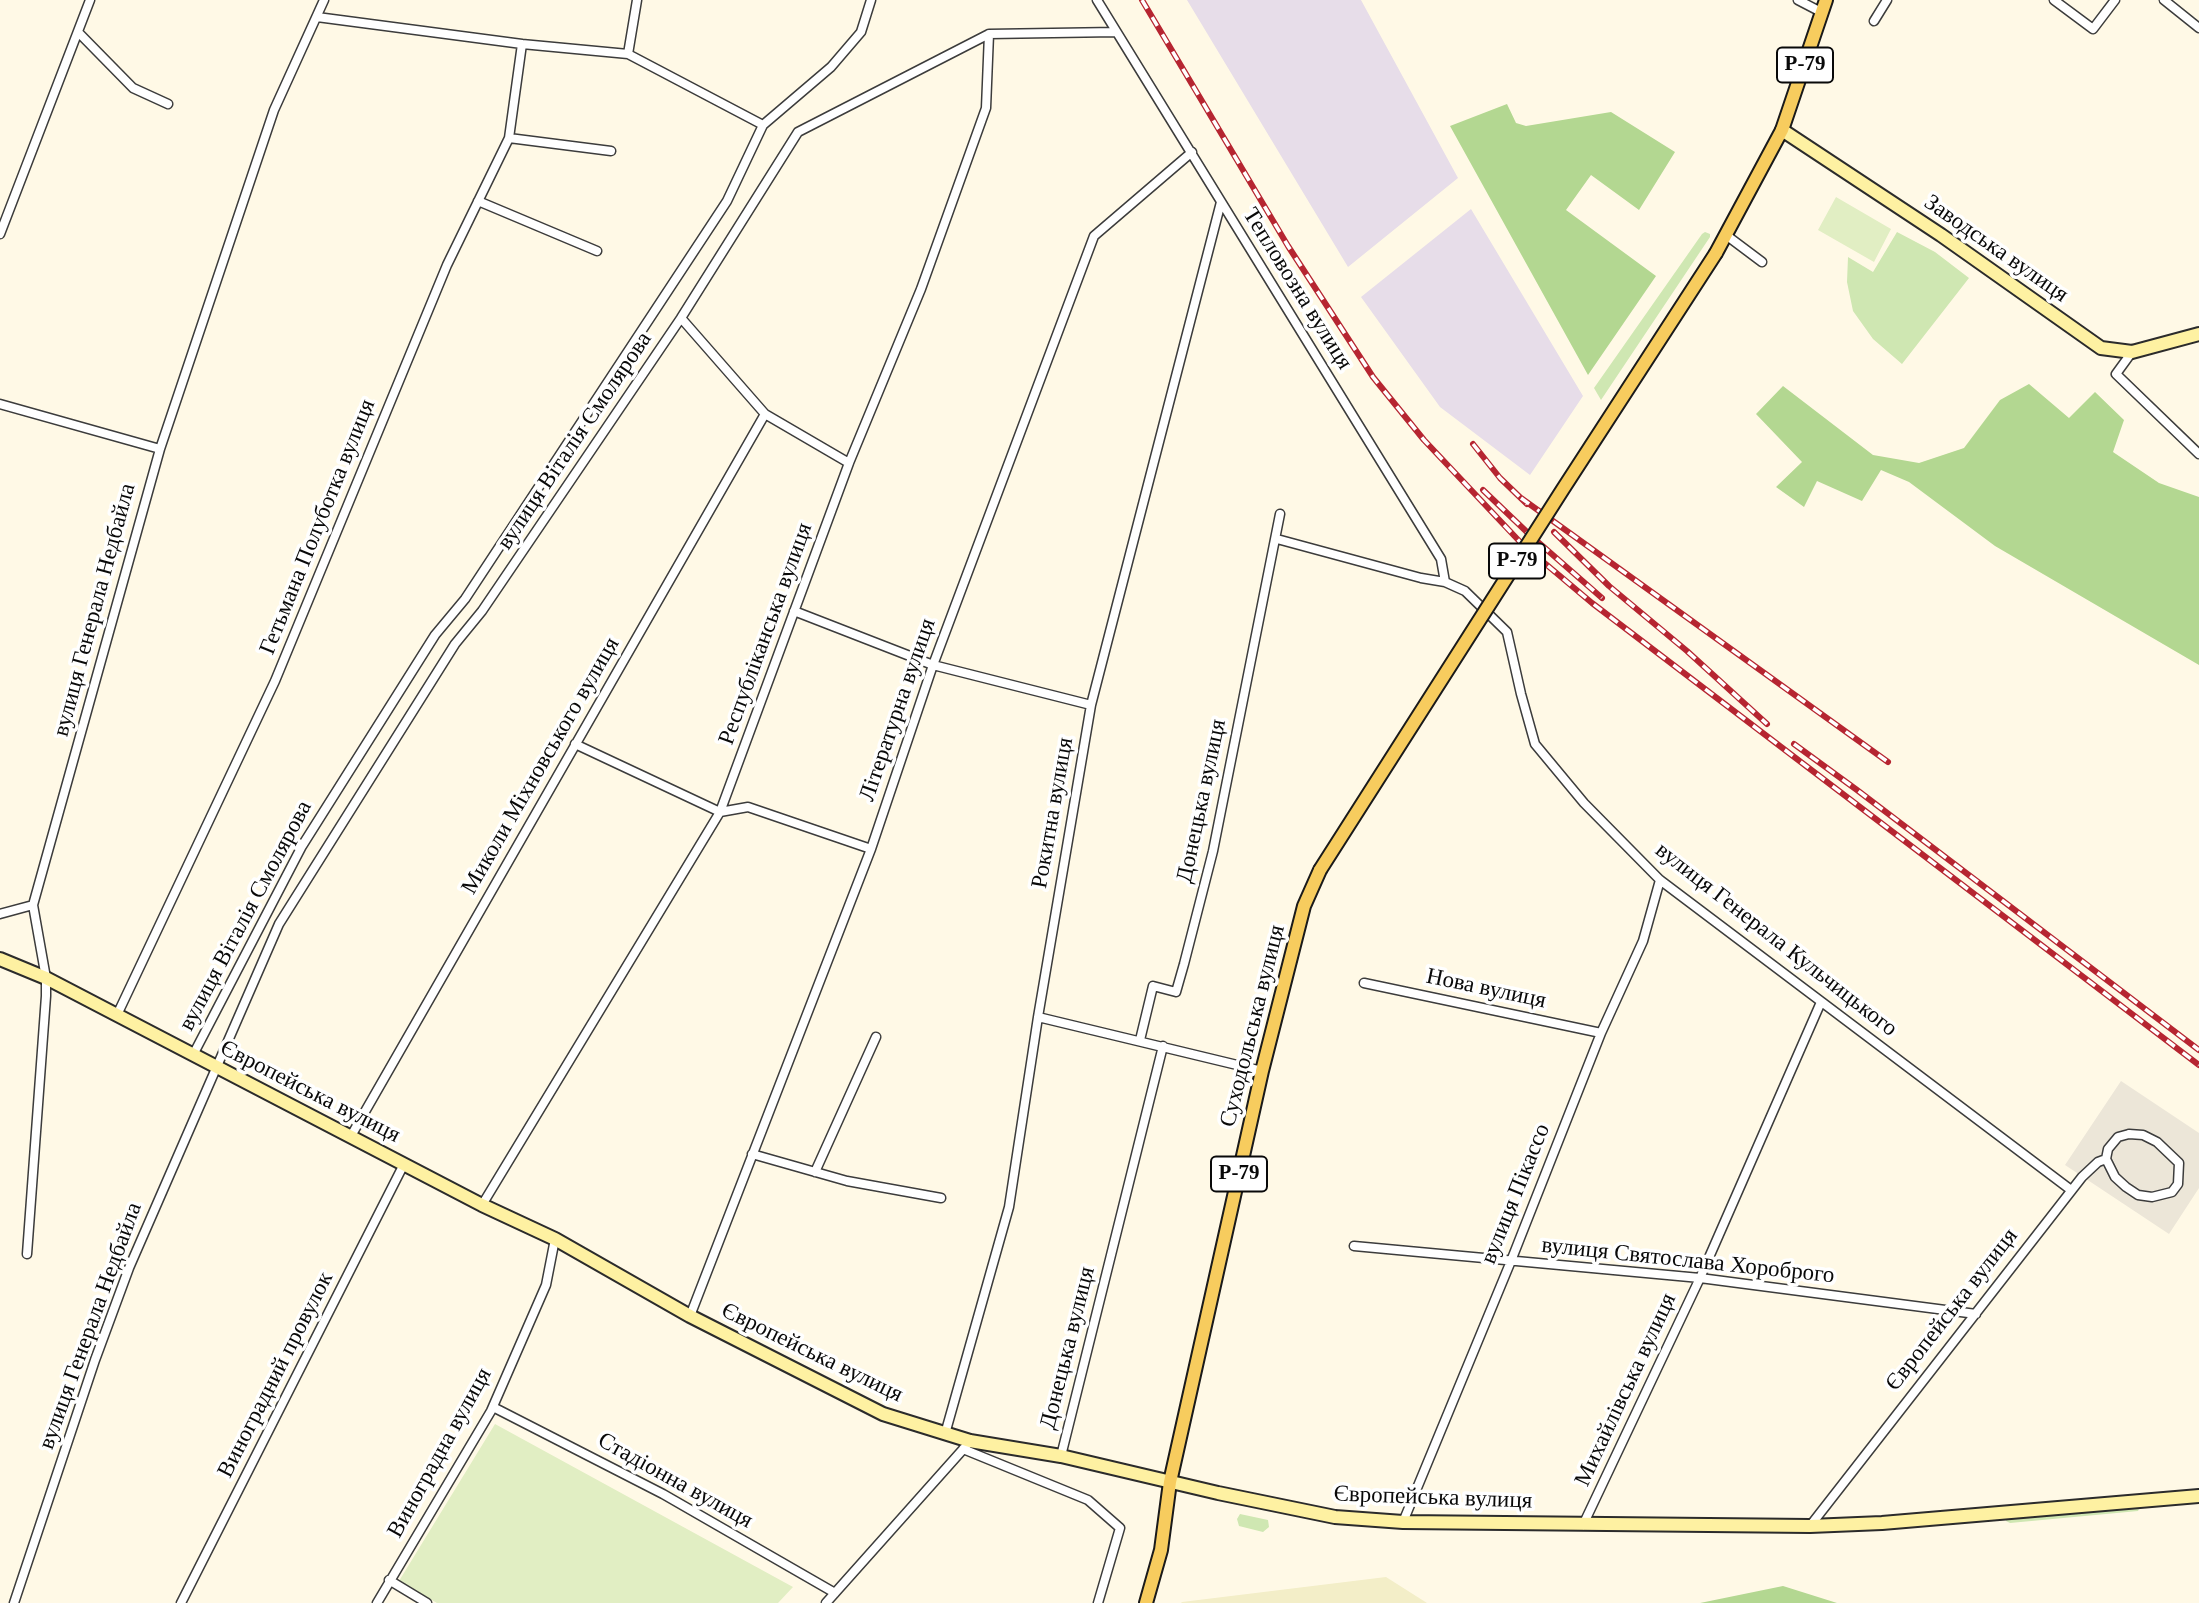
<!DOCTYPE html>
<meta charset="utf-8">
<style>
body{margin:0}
canvas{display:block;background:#fff9e6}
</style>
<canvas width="2199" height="1603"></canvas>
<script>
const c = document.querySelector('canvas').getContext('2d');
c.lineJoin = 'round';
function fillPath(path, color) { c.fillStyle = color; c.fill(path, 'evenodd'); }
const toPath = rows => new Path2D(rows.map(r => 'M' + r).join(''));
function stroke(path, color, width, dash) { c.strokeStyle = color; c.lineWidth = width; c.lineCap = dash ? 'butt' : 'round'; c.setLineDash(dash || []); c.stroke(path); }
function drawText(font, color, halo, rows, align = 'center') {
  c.font = font + ' "Times New Roman",serif'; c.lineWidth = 7; c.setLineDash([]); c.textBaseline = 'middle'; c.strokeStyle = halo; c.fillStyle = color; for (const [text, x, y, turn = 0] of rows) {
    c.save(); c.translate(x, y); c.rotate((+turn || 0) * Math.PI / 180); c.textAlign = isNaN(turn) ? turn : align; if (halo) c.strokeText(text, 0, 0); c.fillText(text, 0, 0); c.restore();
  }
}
fillPath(toPath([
 [1187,0,1361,0,1458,178,1348,267],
 [1471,209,1583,396,1530,475,1440,407,1361,297]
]), '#e7dde9');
fillPath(toPath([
 [1386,1577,1427,1603,1181,1603,1182,1602]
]), '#f3eec8');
fillPath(toPath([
 [1705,232,1710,234,1710,237,1601,400,1594,388,1702,234],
 [1897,232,1935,252,1969,278,1902,364,1873,339,1853,311,1847,282,1848,257,1873,272],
 [2138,1504,2140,1507,2138,1511,2010,1523,2006,1521,2005,1517],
 [1240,1514,1268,1520,1269,1527,1263,1532,1239,1526,1237,1519]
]), '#cfe7b2');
fillPath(toPath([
 [1507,104,1516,123,1526,126,1611,112,1675,152,1639,210,1591,175,1566,210,1656,276,1588,375,1450,126],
 [2029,384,2069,418,2095,392,2124,420,2113,452,2159,483,2199,497,2199,665,1995,546,1909,482,1881,470,1862,501,1817,481,1804,507,1776,487,1802,462,1756,414,1783,386,1873,455,1919,463,1964,448,2000,400],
 [1783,1586,1837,1603,1700,1603]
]), '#b3d791');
fillPath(toPath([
 [1836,197,1891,229,1874,262,1818,230],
 [495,1424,793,1587,778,1603,437,1603,399,1581]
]), '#e1eec3');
fillPath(toPath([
 [2121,1081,2199,1133,2199,1188,2169,1234,2065,1165]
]), '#ece6d8');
const street = toPath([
 [1097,0,1441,559,1445,582,1465,591,1507,632,1521,694,1535,744,1584,803,1660,880,2071,1190],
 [1798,0,1823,13],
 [2054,0,2093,29,2115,0],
 [2164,0,2199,28],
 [317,17,522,44,628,54,763,125],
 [1874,21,1887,0],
 [78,32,133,88,168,104],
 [628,54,637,0],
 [509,138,611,151],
 [478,201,597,251],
 [0,234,90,0],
 [1726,235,1762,262],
 [681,318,765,414,849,463],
 [2132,352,2116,374,2199,454],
 [0,404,160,449],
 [1277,539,1421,578,1445,582],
 [794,611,933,665,1091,705],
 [575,744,720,812,748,807,871,849],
 [0,914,33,905],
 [1364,983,1601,1033],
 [117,1015,275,681,447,265,509,138,522,44],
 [1038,1017,1262,1071],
 [1140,1040,1153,986,1176,992,1184,964,1213,851,1280,514],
 [193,1055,302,846,435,635,465,599,727,201,763,125,831,67,861,32,871,0],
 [2129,1134,2143,1135,2157,1142,2179,1163,2178,1184,2172,1192,2152,1197,2138,1195,2126,1187,2115,1177,2106,1159,2108,1149,2118,1137,2129,1134],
 [351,1136,765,414],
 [752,1154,847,1181,941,1198],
 [815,1172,876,1037],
 [482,1205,720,812,849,463,921,289,986,108,989,34],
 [1354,1246,1700,1278,1976,1314],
 [27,1254,46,996,46,978,33,905,160,449,274,110,324,0],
 [690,1316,871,849,933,665,1094,236,1192,152],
 [493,1407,663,1494,835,1593],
 [945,1434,1009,1207,1038,1017,1091,705,1221,202],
 [963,1449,1088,1500,1120,1528,1098,1603],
 [1061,1456,1163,1046],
 [1403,1522,1511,1261,1601,1033,1643,941,1660,880],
 [1583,1525,1700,1278,1821,1002],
 [1810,1526,2082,1177,2098,1162,2106,1159],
 [389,1580,427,1603],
 [14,1603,95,1360,129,1268,279,924,455,644,482,611,681,318,798,132,989,34,1116,32],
 [181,1603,404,1164],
 [377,1603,491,1411,546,1285,555,1239],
 [826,1603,966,1446]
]);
const secondary = toPath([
 [1782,130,1941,235,2101,348,2132,352,2199,334],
 [0,959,46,978,482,1205,555,1239,690,1316,883,1414,970,1441,1061,1456,1218,1493,1335,1517,1403,1522,1810,1526,1882,1523,2199,1496]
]);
const primary = toPath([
 [1716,253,1782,130,1826,0],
 [1146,1603,1161,1550,1170,1482,1262,1071,1304,906,1320,870]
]);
stroke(street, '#3c3c3c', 11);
stroke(secondary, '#2b2b2b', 16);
stroke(primary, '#1a1a1a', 16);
stroke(street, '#fff', 8);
stroke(secondary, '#fef1a2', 12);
stroke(primary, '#f7cc5e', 12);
const rail = toPath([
 [1142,0,1288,246,1373,377,1424,440,1522,544,1592,603,2199,1065],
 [1473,444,1500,478,1527,504],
 [1483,490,1530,535,1602,598],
 [1521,498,1888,762],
 [1554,532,1609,586,1687,651,1767,724],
 [1794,744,1857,790,2199,1050]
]);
stroke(rail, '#b62531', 6);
stroke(rail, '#fff', 3.5, [10]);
const primaryBridge = toPath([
 [1320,870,1563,489,1716,253]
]);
stroke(primaryBridge, '#1a1a1a', 16, []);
stroke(primaryBridge, '#f7cc5e', 12);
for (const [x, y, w] of [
 [1805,65,56],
 [1517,561,56],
 [1239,1174,56]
]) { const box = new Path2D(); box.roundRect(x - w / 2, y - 17.5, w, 35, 5); c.fillStyle = '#fff'; c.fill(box); stroke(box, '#090909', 2); }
drawText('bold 21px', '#090909', null, [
 ["Р-79",1805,65],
 ["Р-79",1517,561],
 ["Р-79",1239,1174]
]);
drawText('23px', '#090909', '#fff', [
 ["Заводська вулиця",1996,249,35],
 ["Тепловозна вулиця",1297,289,58],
 ["вулиця Віталія Смолярова",575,441,-56],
 ["Гетьмана Полуботка вулиця",318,527,-68],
 ["вулиця Генерала Недбайла",95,610,-75],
 ["Республіканська вулиця",766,634,-70],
 ["Літературна вулиця",898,710,-71],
 ["Миколи Міхновського вулиця",541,766,-60],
 ["Донецька вулиця",1202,801,-78],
 ["Рокитна вулиця",1053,813,-80],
 ["вулиця Віталія Смолярова",246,916,-62],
 ["вулиця Генерала Кульчицького",1776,940,38],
 ["Нова вулиця",1486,989,12],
 ["Суходольська вулиця",1253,1026,-76],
 ["Європейська вулиця",310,1092,27],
 ["вулиця Пікассо",1516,1194,-68],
 ["вулиця Святослава Хороброго",1688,1261,6],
 ["Європейська вулиця",1952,1310,-52],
 ["вулиця Генерала Недбайла",91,1326,-70],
 ["Донецька вулиця",1068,1348,-76],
 ["Європейська вулиця",812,1353,26],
 ["Виноградний провулок",276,1375,-63],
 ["Михайлівська вулиця",1626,1390,-65],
 ["Виноградна вулиця",440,1453,-61],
 ["Стадіонна вулиця",675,1481,29],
 ["Європейська вулиця",1433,1498,2]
]);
</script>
